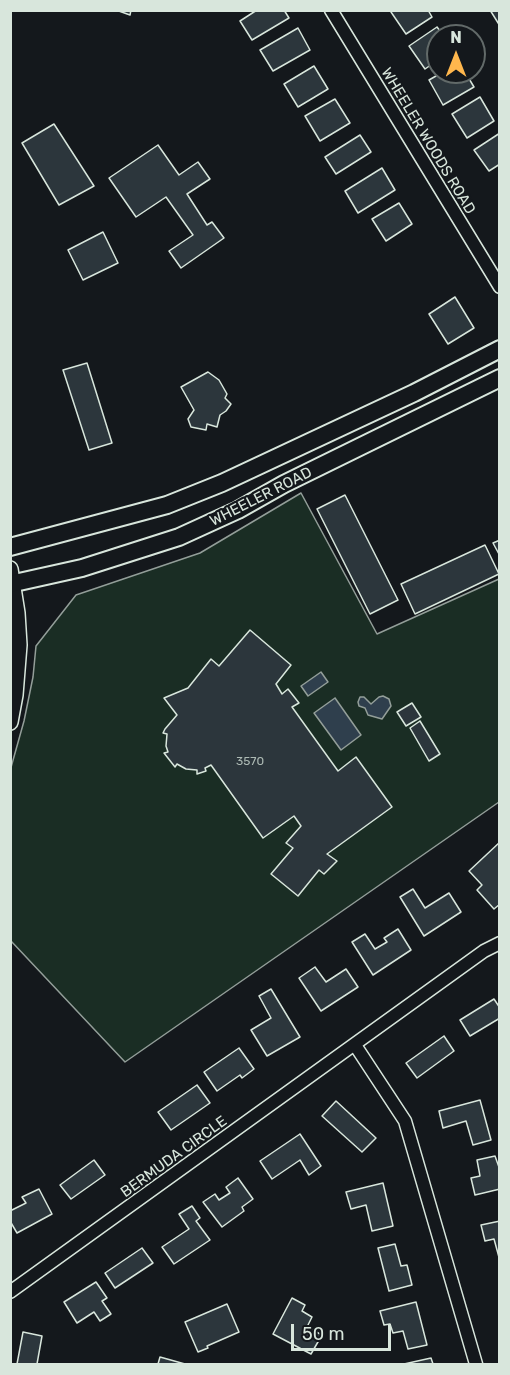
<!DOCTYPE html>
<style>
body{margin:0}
#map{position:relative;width:510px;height:1375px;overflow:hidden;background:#14181c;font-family:Rubik,sans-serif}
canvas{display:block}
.frame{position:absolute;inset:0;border:12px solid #d8e6dc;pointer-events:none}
.north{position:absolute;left:426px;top:24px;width:60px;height:60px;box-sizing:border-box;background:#14181c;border:2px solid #626a69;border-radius:50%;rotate:0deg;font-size:16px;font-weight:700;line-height:24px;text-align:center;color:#d8e6dc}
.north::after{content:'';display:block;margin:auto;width:21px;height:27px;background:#ffb74d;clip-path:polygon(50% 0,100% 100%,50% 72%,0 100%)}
.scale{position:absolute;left:291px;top:1324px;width:100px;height:27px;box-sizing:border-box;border:3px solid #d8e6dc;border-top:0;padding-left:8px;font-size:18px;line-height:21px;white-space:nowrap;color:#d8e6dc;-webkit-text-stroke:4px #14181c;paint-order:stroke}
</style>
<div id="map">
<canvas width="510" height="1375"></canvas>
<div class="frame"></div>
<div class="north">N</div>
<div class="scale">50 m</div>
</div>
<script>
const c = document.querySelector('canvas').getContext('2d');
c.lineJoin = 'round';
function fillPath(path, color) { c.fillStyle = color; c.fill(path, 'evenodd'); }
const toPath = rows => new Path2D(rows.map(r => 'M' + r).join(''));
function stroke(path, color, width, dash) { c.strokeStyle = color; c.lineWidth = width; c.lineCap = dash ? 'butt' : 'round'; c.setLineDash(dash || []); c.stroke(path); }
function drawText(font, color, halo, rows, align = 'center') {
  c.font = font + ' Rubik,sans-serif'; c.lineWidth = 4.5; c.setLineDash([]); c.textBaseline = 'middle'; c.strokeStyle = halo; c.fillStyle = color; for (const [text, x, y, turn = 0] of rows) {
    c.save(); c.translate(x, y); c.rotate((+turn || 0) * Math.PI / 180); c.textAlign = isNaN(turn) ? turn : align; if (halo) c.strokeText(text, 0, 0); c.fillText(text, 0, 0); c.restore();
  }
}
const green = toPath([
 [301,493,377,634,499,579,499,802,125,1062,11,941,10,771,24,721,33,677,36,646,76,595,200,553,301,493]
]);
fillPath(green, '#1a2d24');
stroke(green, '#939e99', 1.5);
const water = toPath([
 [321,672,328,682,308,696,301,686,321,672],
 [383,696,389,699,391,706,382,719,368,715,365,708,359,706,358,702,360,697,364,697,371,704,379,697,383,696],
 [335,698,361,735,341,750,314,713,335,698]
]);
fillPath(water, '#2f3f4d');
stroke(water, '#939e99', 1.5);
const building = toPath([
 [116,10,131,10,130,15,116,10],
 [257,10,284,10,289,18,252,40,240,21,257,10],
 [393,10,428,10,432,17,406,34,391,12,393,10],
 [490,10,500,10,500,26,490,10],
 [437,27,444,36,438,36,438,60,425,69,409,46,437,27],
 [298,28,310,50,273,71,260,50,298,28],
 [314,66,328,89,298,107,284,84,314,66],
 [443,72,465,72,474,87,443,105,429,80,443,72],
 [480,97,494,121,467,138,452,114,480,97],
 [335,99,350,123,320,141,305,116,335,99],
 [54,124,94,186,59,205,22,143,54,124],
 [500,133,500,164,489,171,474,150,500,133],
 [360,135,371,152,336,174,325,157,360,135],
 [158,145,179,175,198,162,210,179,187,194,207,225,212,222,224,238,181,268,169,251,193,235,166,197,136,217,109,178,158,145],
 [382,168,395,190,358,213,345,191,382,168],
 [399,203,412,224,386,241,372,219,399,203],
 [103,232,118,263,83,280,68,250,103,232],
 [455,297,474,328,448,344,429,314,455,297],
 [87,363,112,443,89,450,63,370,87,363],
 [208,372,219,380,227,394,225,398,231,404,226,411,220,415,217,427,207,424,206,430,191,427,188,419,194,410,181,387,208,372],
 [345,495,398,600,370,614,317,509,345,495],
 [500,540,500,556,493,543,500,540],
 [485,545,499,574,415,614,401,584,485,545],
 [250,630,291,665,276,684,282,694,288,689,299,703,292,707,338,771,356,757,392,807,327,854,337,861,324,874,319,870,298,896,271,874,293,848,286,843,301,826,294,816,263,838,211,765,205,768,206,771,197,774,197,770,186,769,177,764,175,767,164,753,168,752,166,746,167,734,163,733,165,729,177,715,164,698,188,688,211,659,219,666,250,630],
 [412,703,421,717,406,726,397,712,412,703],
 [420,721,440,754,429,761,410,728,420,721],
 [500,842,500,904,494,909,477,890,482,885,469,871,500,842],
 [413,889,425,908,449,893,461,912,424,936,400,897,413,889],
 [398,929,411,950,373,975,352,942,365,934,375,949,387,942,384,938,398,929],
 [315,967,326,982,346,969,358,987,321,1011,299,978,315,967],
 [271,989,300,1037,267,1056,251,1030,271,1018,259,996,271,989],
 [494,999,500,1008,500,1018,470,1036,460,1020,494,999],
 [444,1036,454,1051,417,1078,406,1063,444,1036],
 [239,1048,254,1069,242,1078,240,1075,217,1091,204,1072,239,1048],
 [197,1085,210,1103,171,1130,158,1112,197,1085],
 [480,1100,491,1140,473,1145,466,1121,443,1128,439,1111,480,1100],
 [336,1101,376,1138,362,1152,322,1116,336,1101],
 [300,1134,321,1166,309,1175,300,1160,272,1179,260,1161,300,1134],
 [495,1156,500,1170,500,1189,475,1195,471,1178,480,1176,477,1160,495,1156],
 [94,1160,105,1175,71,1199,60,1185,94,1160],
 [238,1178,253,1199,242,1207,244,1211,222,1227,203,1202,215,1194,219,1200,230,1193,226,1187,238,1178],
 [383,1183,393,1226,372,1231,366,1205,351,1209,346,1192,383,1183],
 [39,1189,52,1214,17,1233,10,1221,10,1211,26,1203,22,1197,39,1189],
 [192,1206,200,1218,196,1221,210,1240,174,1264,162,1247,189,1229,179,1214,192,1206],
 [500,1221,500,1261,494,1239,485,1241,481,1225,500,1221],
 [395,1244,401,1266,407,1265,412,1285,389,1291,378,1248,395,1244],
 [142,1248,153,1263,115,1288,105,1273,142,1248],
 [96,1282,107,1298,102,1301,111,1314,100,1321,94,1312,77,1323,64,1302,96,1282],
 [292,1298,305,1305,302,1311,312,1317,307,1327,322,1335,311,1354,273,1334,292,1298],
 [416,1302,427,1345,408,1349,403,1331,393,1333,390,1324,384,1325,380,1311,416,1302],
 [227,1304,239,1332,207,1346,208,1348,198,1352,185,1322,227,1304],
 [23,1332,42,1336,37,1364,17,1364,23,1332],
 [160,1357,185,1364,158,1364,160,1357],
 [431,1358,433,1364,404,1364,431,1358]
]);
fillPath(building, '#2c363c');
stroke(building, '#d8e6dc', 1.5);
const minor = toPath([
 [331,10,500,287],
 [355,1045,405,1121,476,1364],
 [10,1292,484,951,500,943]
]);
const tertiary = toPath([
 [10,569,17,613,19,645,15,695,10,722]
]);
const secondary = toPath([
 [10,547,167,505,222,483,414,393,500,349],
 [10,584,82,568,179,537,238,510,284,484,500,378]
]);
stroke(minor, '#d8e6dc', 15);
stroke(tertiary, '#d8e6dc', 18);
stroke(secondary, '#d8e6dc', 20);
stroke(minor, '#14181c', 12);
stroke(tertiary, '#14181c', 15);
stroke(secondary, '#14181c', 16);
drawText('12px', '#adbab4', null, [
 ["3570",250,762]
]);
drawText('15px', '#d8e6dc', '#14181c', [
 ["WHEELER WOODS ROAD",428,141,59],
 ["WHEELER ROAD",261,497,-27],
 ["BERMUDA CIRCLE",174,1157,-36]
]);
</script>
